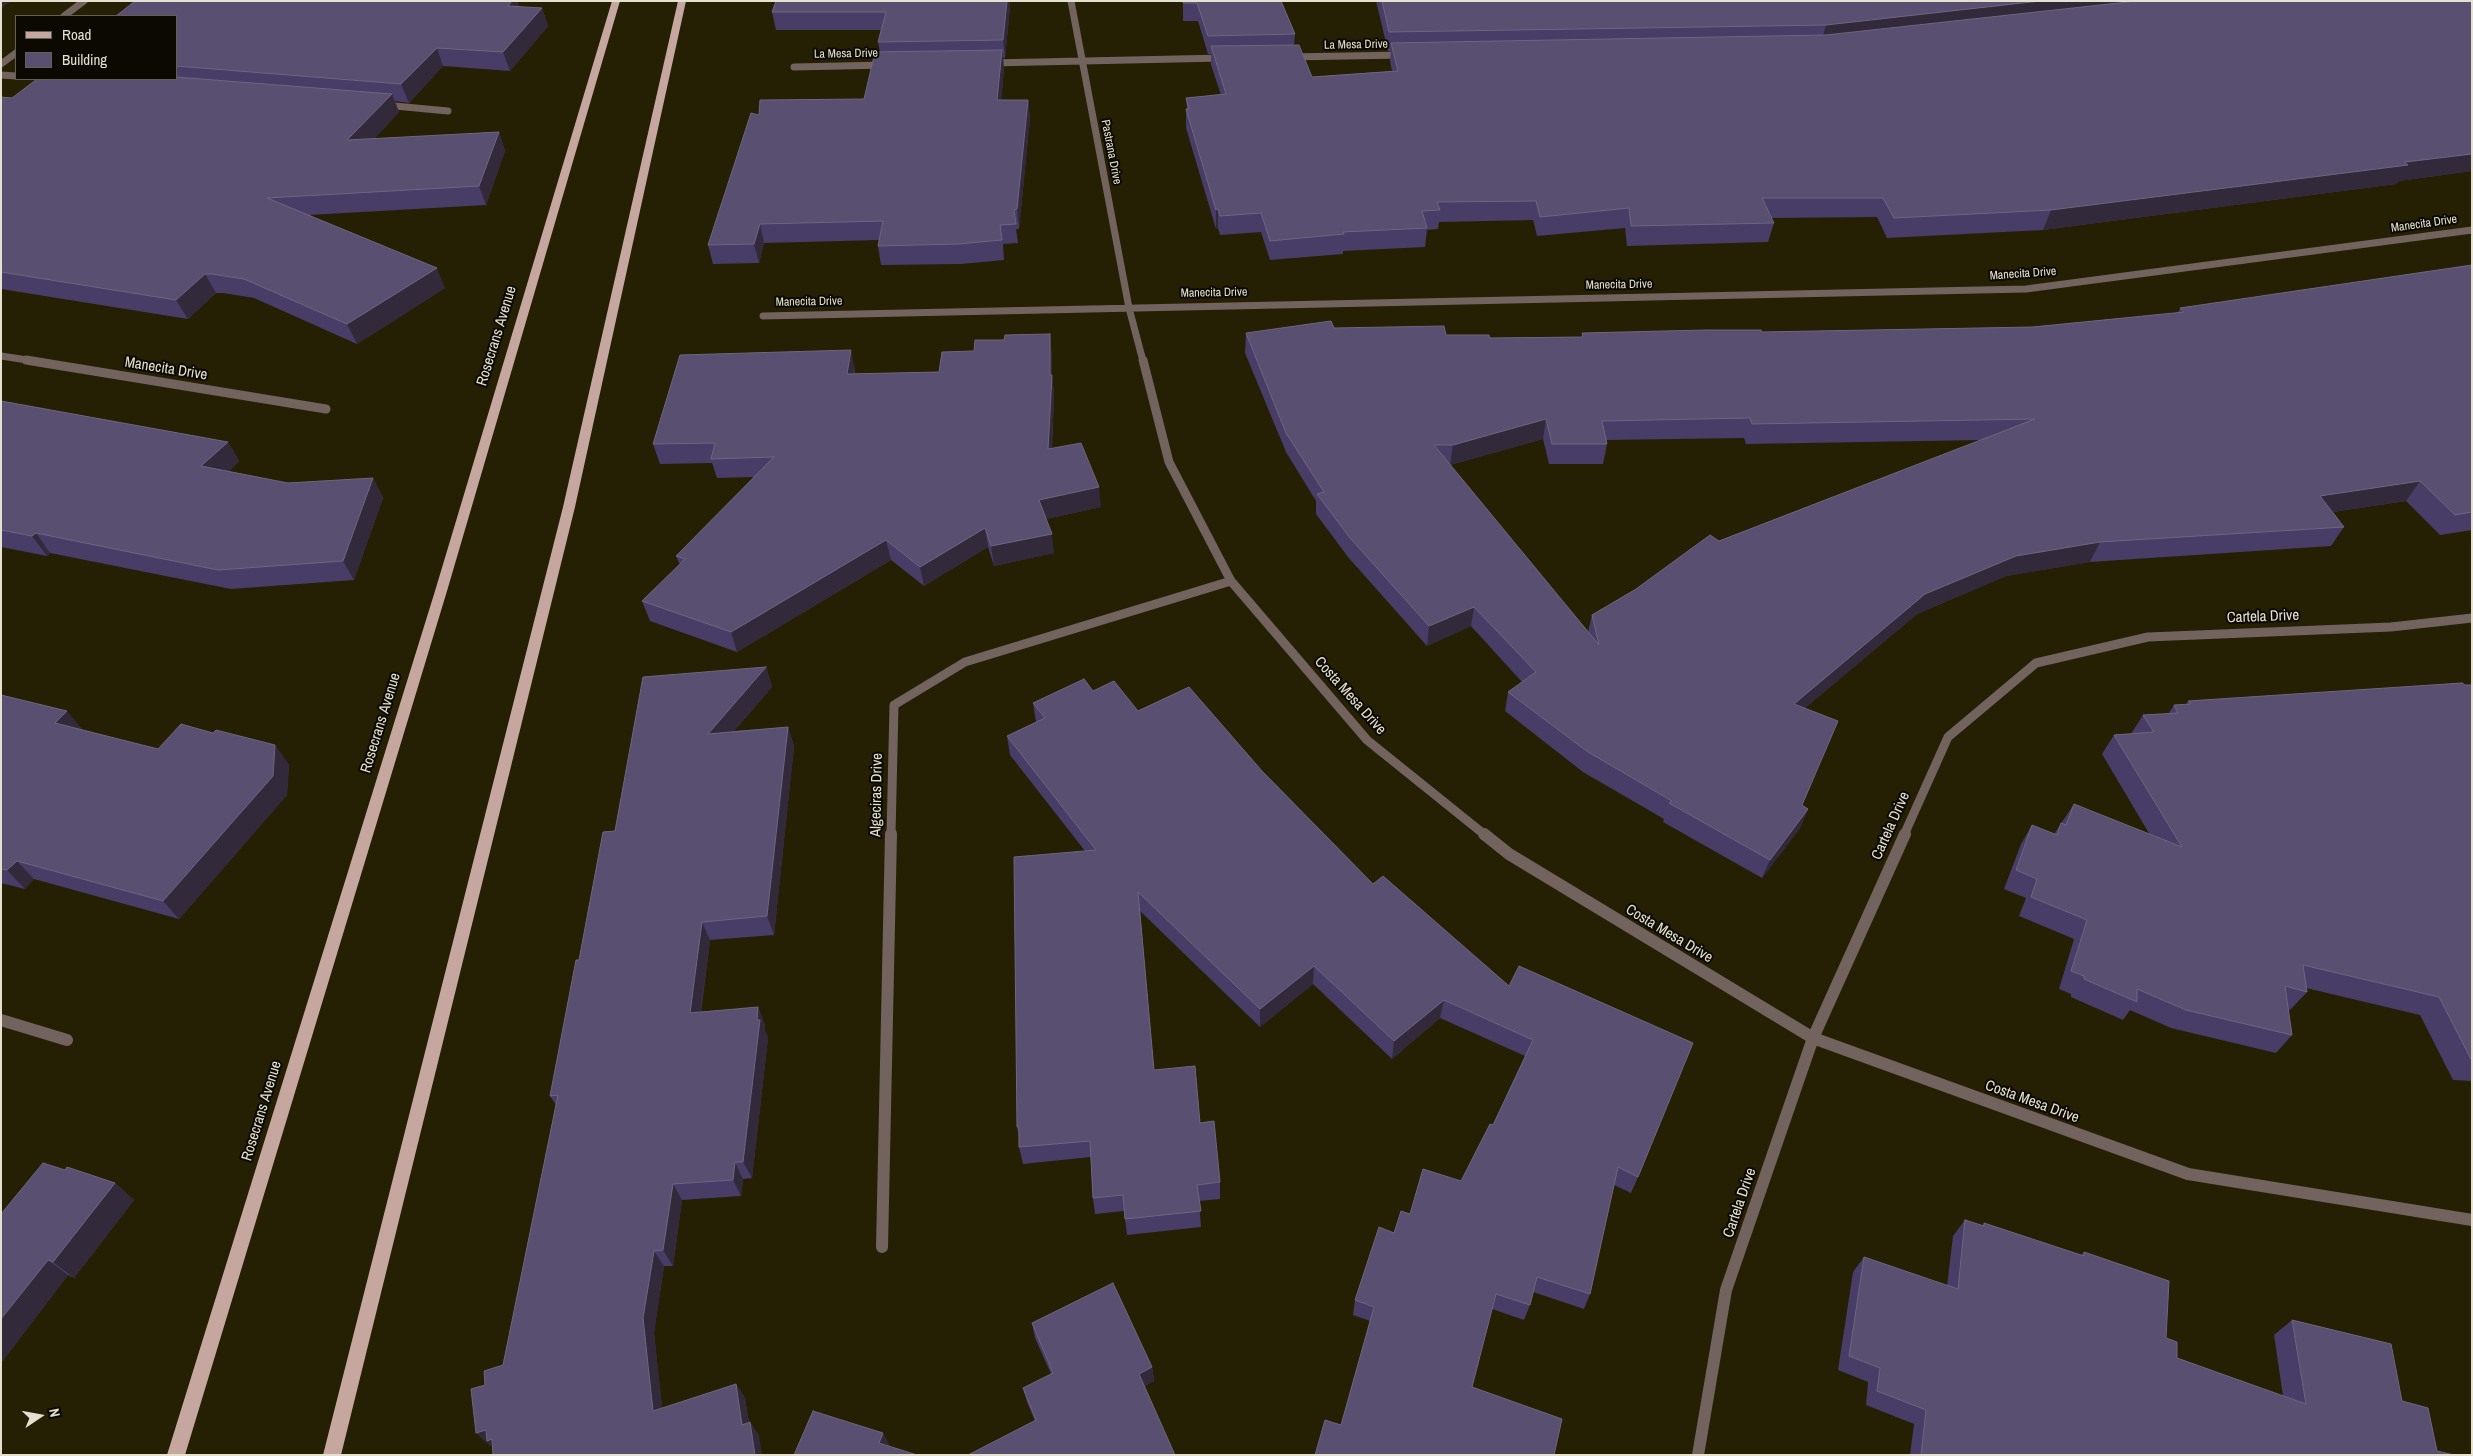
<!DOCTYPE html>
<style>
body{margin:0}
#map{position:relative;width:2473px;height:1456px;overflow:hidden;background:#251f03;font-family:"Archivo Narrow",sans-serif}
canvas{display:block}
.frame{position:absolute;inset:0;border:2px solid #e4e1d0;pointer-events:none}
.legend{position:absolute;left:15px;top:15px;width:162px;height:65px;box-sizing:border-box;background:#0c0902;border:1px solid #625f54;margin:0;padding:6px 9px;list-style:none;font-size:15px;color:#e4e1d0}
.legend li{display:flex;align-items:center;gap:10px;height:25px}
.legend b{width:25px;border:1px solid #625f54}
.north{position:absolute;left:15px;top:1391px;width:50px;height:50px;-webkit-text-stroke:4px #0c0902;paint-order:stroke;rotate:78deg;font-size:14px;font-weight:700;line-height:20px;text-align:center;color:#e4e1d0}
.north::after{content:'';display:block;margin:auto;width:18px;height:22px;background:#e4e1d0;clip-path:polygon(50% 0,100% 100%,50% 72%,0 100%)}
</style>
<div id="map">
<canvas width="2473" height="1456"></canvas>
<div class="frame"></div>
<ul class="legend">
<li><b style="height:6px;background:#c6a79f"></b>Road</li>
<li><b style="height:14px;background:#584f71"></b>Building</li>
</ul>
<div class="north">N</div>
</div>
<script>
const c = document.querySelector('canvas').getContext('2d');
c.lineJoin = 'round';
const toPath = rows => new Path2D(rows.map(r => 'M' + r).join(''));
function stroke(path, color, width, dash) { c.strokeStyle = color; c.lineWidth = width; c.lineCap = dash ? 'butt' : 'round'; c.setLineDash(dash || []); c.stroke(path); }
function fillPath(path, color) { c.fillStyle = color; c.fill(path, 'evenodd'); }
function drawText(font, color, halo, rows, align = 'center') {
  c.font = font + ' "Archivo Narrow",sans-serif'; c.lineWidth = 4; c.setLineDash([]); c.textBaseline = 'middle'; c.strokeStyle = halo; c.fillStyle = color; for (const [text, x, y, turn = 0] of rows) {
    c.save(); c.translate(x, y); c.rotate((+turn || 0) * Math.PI / 180); c.textAlign = isNaN(turn) ? turn : align; if (halo) c.strokeText(text, 0, 0); c.fillText(text, 0, 0); c.restore();
  }
}
stroke(toPath([
 [1071,1,1129,308,1143,361],
 [64,16,84,1],
 [1290,57,1403,55],
 [990,63,1223,58],
 [1,64,16,53],
 [794,67,886,65],
 [1,75,16,76],
 [384,105,448,111],
 [763,316,2026,289,2472,230],
 [1,356,34,361]
]), '#72635f', 7);
stroke(toPath([
 [26,360,326,409],
 [1143,360,1169,462,1231,581,1367,740,1485,835],
 [891,835,894,705,965,662,1231,581],
 [1904,835,1948,737,2036,663,2148,637,2391,627,2472,618]
]), '#72635f', 9);
stroke(toPath([
 [1484,834,1509,854,1813,1038,2188,1174,2472,1220],
 [1,1020,67,1040],
 [882,1247,891,834],
 [1698,1455,1726,1290,1813,1038,1905,834]
]), '#72635f', 12);
fillPath(toPath([
 [612,1,620,1,447,591,185,1455,167,1455,435,591,612,1],
 [678,1,686,1,575,507,341,1455,323,1455,563,507,678,1]
]), '#c6a79f');
fillPath(toPath([
 [517,1,519,7,542,8,548,26,510,71,443,66,409,103,395,101,399,112,374,139,499,132,505,151,486,205,309,215,445,288,357,344,254,298,223,293,216,293,188,319,1,289,1,97,12,98,176,79,176,16],
 [776,1,1009,1,1010,7,1005,58,1003,58,1004,68,1001,100,1028,100,1030,118,1019,229,1016,229,1018,243,1003,244,1004,260,961,264,881,265,878,246,879,240,764,243,759,263,713,264,708,245,759,115,864,99,880,52,878,42,881,30,776,30,772,12],
 [1183,1,1281,1,1295,34,1294,45,1312,77,1392,71,1390,61,1391,51,1388,51,1376,1,2472,1,2472,171,2399,181,2396,184,2043,230,1887,238,1877,217,1771,218,1774,223,1768,242,1627,246,1625,228,1537,236,1533,220,1439,222,1438,229,1427,230,1425,247,1343,251,1343,254,1270,260,1261,232,1220,235,1218,228,1216,229,1186,128,1186,109,1187,109,1186,98,1221,95,1211,65,1211,54,1208,54,1198,21,1183,21],
 [2472,265,2472,530,2440,535,2406,501,2333,512,2344,527,2331,546,2090,562,2006,576,1917,614,1805,708,1802,805,1808,809,1800,828,1762,878,1663,822,1664,819,1583,772,1505,711,1508,692,1522,682,1471,626,1427,646,1348,557,1316,514,1316,501,1286,452,1245,353,1246,333,1334,328,1490,338,1582,337,1582,333,1762,332,2033,327,2178,313,2180,308],
 [1744,438,1746,444,1982,440,1719,541,1592,615,1588,632,1450,465,1543,439,1549,464,1603,464,1607,444,1606,440],
 [1052,353,1052,375,1054,394,1052,449,1101,507,1046,519,1054,553,994,566,988,547,924,586,891,560,737,652,650,621,642,601,680,565,676,556,754,477,717,478,712,463,660,464,653,444,855,369,855,374,939,372],
 [1,401,228,442,239,461,228,472,288,483,373,478,383,498,354,580,231,589,50,553,47,556,1,547],
 [766,667,772,687,734,731,788,727,794,746,774,935,710,940,701,1012,758,1007,765,1025,765,1031,768,1038,752,1178,743,1179,741,1196,682,1200,673,1266,664,1266,654,1333,662,1408,736,1384,745,1398,749,1423,750,1422,759,1436,490,1446,485,1385,503,1365,556,1105,550,1096,615,831],
 [2472,685,2472,1081,2453,1080,2420,1015,2306,988,2307,992,2290,1010,2288,1009,2292,1035,2276,1053,2171,1028,2130,1010,2123,1020,2071,997,2071,994,2059,989,2074,939,2019,916,2026,898,2004,889,2021,844,2032,825,2054,834,2074,804,2150,835,2102,754,2114,735,2131,734,2143,715,2168,714,2174,705,2186,705,2188,701],
 [1093,691,1138,711,1262,771,1373,884,1509,986,1638,1177,1631,1193,1614,1185,1590,1294,1584,1309,1533,1292,1530,1305,1524,1320,1492,1309,1341,1425,1370,1321,1353,1315,1355,1300,1394,1233,1410,1214,1461,1181,1493,1125,1525,1056,1440,1018,1392,1059,1313,984,1260,1027,1140,911,1154,1070,1200,1123,1220,1182,1220,1199,1199,1201,1201,1227,1127,1235,1124,1211,1095,1214,1093,1198,1091,1157,1023,1164,1019,1147,1019,1138,1017,1127,1085,851,1010,755,1007,736,1036,722,1033,703],
 [1,695,83,730,158,749,289,764,287,795,179,919,34,879,25,889,1,883],
 [65,1170,115,1183,134,1200,74,1278,68,1275,1,1363],
 [1965,1220,1982,1226,1984,1223,2081,1255,2084,1252,2166,1338,2177,1358,2283,1396,2274,1335,2292,1320,2402,1401,2437,1451,2454,1455,1910,1455,1914,1424,1866,1405,1868,1382,1838,1370,1853,1272,1864,1257,1947,1286,1953,1236],
 [1032,1323,1152,1367,1154,1381,1145,1386,1035,1421,1027,1402,1023,1388,1051,1374,1035,1338]
]), '#473d66');
fillPath(toPath([
 [1,1,11,1,1,9],
 [512,1,517,1,522,15,508,6],
 [1007,1,1009,1,1010,7,1005,58,1003,40],
 [2040,1,2196,1,1821,43,1826,25],
 [542,8,548,26,510,71,503,52],
 [437,48,443,66,409,103,401,84],
 [1002,50,1004,68,1000,119,997,100],
 [392,94,399,112,355,159,347,140],
 [1028,100,1030,118,1019,229,1017,209],
 [499,132,505,151,486,205,479,186],
 [2472,154,2472,171,2399,181,2396,184,2043,230,2051,210],
 [1218,209,1218,228,1216,229,1216,210],
 [760,224,764,243,759,263,754,244],
 [437,268,445,288,357,344,347,324],
 [205,274,216,293,188,319,176,300],
 [1050,334,1052,353,1052,384,1052,375,1054,394,1051,469,1048,449],
 [851,350,855,369,851,394,847,374],
 [1546,419,1543,439,1450,465,1453,445],
 [228,442,239,461,214,486,201,466],
 [373,478,383,498,354,580,343,561],
 [2420,481,2406,501,2307,516,2320,496],
 [1099,487,1101,507,1042,520,1039,500],
 [985,528,988,547,924,586,920,567],
 [36,533,50,553,47,556,32,536],
 [1052,534,1054,553,994,566,991,546],
 [886,540,891,560,737,652,731,632],
 [2100,542,2090,562,2006,576,1917,614,1787,723,1794,704,1925,594,2016,556],
 [1474,607,1471,626,1427,646,1429,626],
 [766,667,772,687,715,753,708,734],
 [67,711,83,730,55,723],
 [788,727,794,746,774,935,767,916],
 [275,745,289,764,287,795,179,919,163,901],
 [1808,809,1800,828,1762,878,1770,860],
 [17,861,34,879,25,889,7,870],
 [702,922,710,940,698,1031,690,1013],
 [1314,966,1313,984,1260,1027,1260,1009],
 [1444,1000,1440,1018,1392,1059,1394,1041],
 [758,1007,765,1025,765,1031,768,1038,752,1178,743,1162],
 [735,1162,743,1179,741,1196,733,1180],
 [115,1183,134,1200,74,1278,53,1262],
 [673,1184,682,1200,673,1266,663,1250],
 [654,1251,664,1266,654,1333,664,1424,653,1411,643,1318],
 [48,1260,68,1275,1,1363,1,1319],
 [1152,1367,1154,1381,1141,1388,1139,1374],
 [736,1384,745,1398,751,1439,742,1425],
 [750,1422,759,1436,762,1455,755,1455],
 [486,1430,500,1454,492,1446,490,1446,476,1433],
 [883,1433,890,1446,879,1443]
]), '#322a3a');
const building = toPath([
 [135,1,512,1,508,6,542,8,503,52,437,48,401,84,176,66,176,16,116,16,135,1],
 [776,1,1007,1,1003,40,878,42,886,12,772,12,776,1],
 [1183,1,1281,1,1295,34,1208,36,1197,3,1183,3,1183,1],
 [1382,1,2040,1,1826,25,1389,32,1382,1],
 [2137,1,2472,1,2472,154,2404,162,2408,165,2051,210,1894,218,1883,198,1762,198,1774,223,1631,226,1629,208,1540,217,1536,201,1437,202,1440,210,1422,211,1427,228,1343,232,1344,234,1270,241,1261,213,1220,216,1218,209,1216,210,1186,109,1189,109,1186,98,1226,94,1211,46,1299,45,1312,77,1398,71,1391,43,1826,35,2137,1],
 [1002,50,997,100,1028,100,1017,209,1014,210,1016,224,1000,225,1002,240,958,244,878,246,883,221,760,224,754,244,708,245,751,113,759,115,760,100,864,99,875,52,1002,50],
 [176,77,392,94,347,140,499,132,479,186,267,198,437,268,347,324,244,279,212,274,205,274,176,300,1,272,1,97,12,98,37,79,176,79,176,77],
 [2472,265,2472,512,2455,515,2420,481,2320,496,2344,527,2100,542,2016,556,1925,594,1794,704,1838,721,1802,805,1808,809,1770,860,1669,803,1672,801,1588,752,1508,692,1536,672,1474,607,1429,626,1350,538,1317,494,1324,492,1286,433,1246,333,1331,321,1334,328,1444,326,1446,335,1489,335,1490,338,1583,337,1582,333,1706,330,1761,330,1762,332,2033,327,2184,312,2180,308,2472,265],
 [1750,418,1752,424,2035,419,1719,541,1710,535,1636,589,1592,615,1599,645,1434,445,1453,445,1546,419,1552,444,1607,444,1602,421,1750,418],
 [1050,334,1050,375,1052,375,1048,449,1081,443,1099,487,1039,500,1052,534,991,546,985,528,920,567,886,540,731,632,642,601,685,559,676,556,774,457,711,459,715,443,653,444,680,355,851,350,847,374,939,372,942,352,974,351,975,340,1004,340,1005,335,1050,334],
 [1,401,228,442,201,466,288,483,373,478,343,561,218,570,36,533,32,536,1,530,1,401],
 [766,667,708,734,788,727,767,916,702,922,690,1013,758,1007,757,1020,760,1020,743,1162,735,1162,733,1180,673,1184,663,1250,654,1251,643,1318,653,1411,736,1384,742,1425,750,1422,755,1455,493,1455,492,1439,487,1441,486,1430,476,1433,471,1389,485,1385,484,1371,503,1365,558,1095,550,1096,576,960,579,960,603,832,615,831,643,677,766,667],
 [1084,679,1093,691,1114,681,1138,711,1189,687,1262,771,1373,884,1383,876,1509,986,1519,966,1693,1043,1638,1177,1618,1167,1590,1294,1537,1277,1530,1305,1496,1294,1472,1387,1562,1419,1554,1455,1315,1455,1325,1420,1341,1425,1374,1307,1355,1300,1379,1227,1394,1233,1401,1211,1410,1214,1423,1169,1461,1181,1490,1124,1493,1125,1533,1040,1444,1000,1394,1041,1314,966,1260,1009,1138,892,1154,1070,1195,1066,1200,1123,1214,1121,1220,1182,1197,1185,1201,1211,1125,1219,1123,1195,1093,1198,1090,1141,1019,1147,1019,1127,1017,1127,1014,857,1096,850,1007,736,1045,718,1033,703,1084,679],
 [2462,683,2465,685,2472,685,2472,1061,2439,997,2303,965,2307,992,2285,986,2292,1035,2186,1010,2137,989,2137,1002,2084,979,2084,976,2071,971,2087,920,2031,897,2037,879,2016,870,2032,825,2057,835,2061,823,2066,825,2074,804,2182,847,2114,735,2154,732,2143,715,2178,713,2174,705,2191,704,2188,701,2462,683],
 [1,695,67,711,55,723,158,749,181,724,213,733,216,730,275,745,273,776,163,901,17,861,7,870,1,869,1,695],
 [43,1163,65,1170,67,1167,115,1183,53,1262,48,1260,1,1319,1,1214,43,1163],
 [1965,1220,1984,1226,1984,1223,2084,1256,2084,1252,2169,1281,2166,1338,2177,1342,2177,1358,2306,1404,2292,1320,2391,1344,2402,1401,2428,1408,2437,1451,2454,1455,1921,1455,1926,1410,1877,1391,1880,1368,1849,1356,1864,1257,1958,1289,1965,1220],
 [1113,1283,1152,1367,1139,1374,1175,1455,968,1455,1036,1420,1023,1388,1053,1373,1032,1323,1113,1283],
 [813,1411,883,1433,879,1443,917,1455,794,1455,813,1411]
]);
fillPath(building, '#584f71');
stroke(building, '#6e6680', 1);
drawText('12px', '#e4e1d0', '#0c0902', [
 ["La Mesa Drive",1356,45,-1],
 ["La Mesa Drive",846,54,-1],
 ["Pastrana Drive",1111,152,79],
 ["Manecita Drive",2424,224,-8],
 ["Manecita Drive",2023,274,-4],
 ["Manecita Drive",1619,285,-1],
 ["Manecita Drive",1214,293,-1],
 ["Manecita Drive",809,302,-1]
]);
drawText('15px', '#e4e1d0', '#0c0902', [
 ["Rosecrans Avenue",497,336,-73],
 ["Manecita Drive",166,369,9],
 ["Cartela Drive",2263,617,-2],
 ["Costa Mesa Drive",1350,696,48],
 ["Rosecrans Avenue",381,723,-73],
 ["Algeciras Drive",877,795,-89],
 ["Cartela Drive",1891,826,-66],
 ["Costa Mesa Drive",1669,934,31],
 ["Costa Mesa Drive",2032,1102,20],
 ["Rosecrans Avenue",262,1111,-73],
 ["Cartela Drive",1740,1203,-71]
]);
</script>
